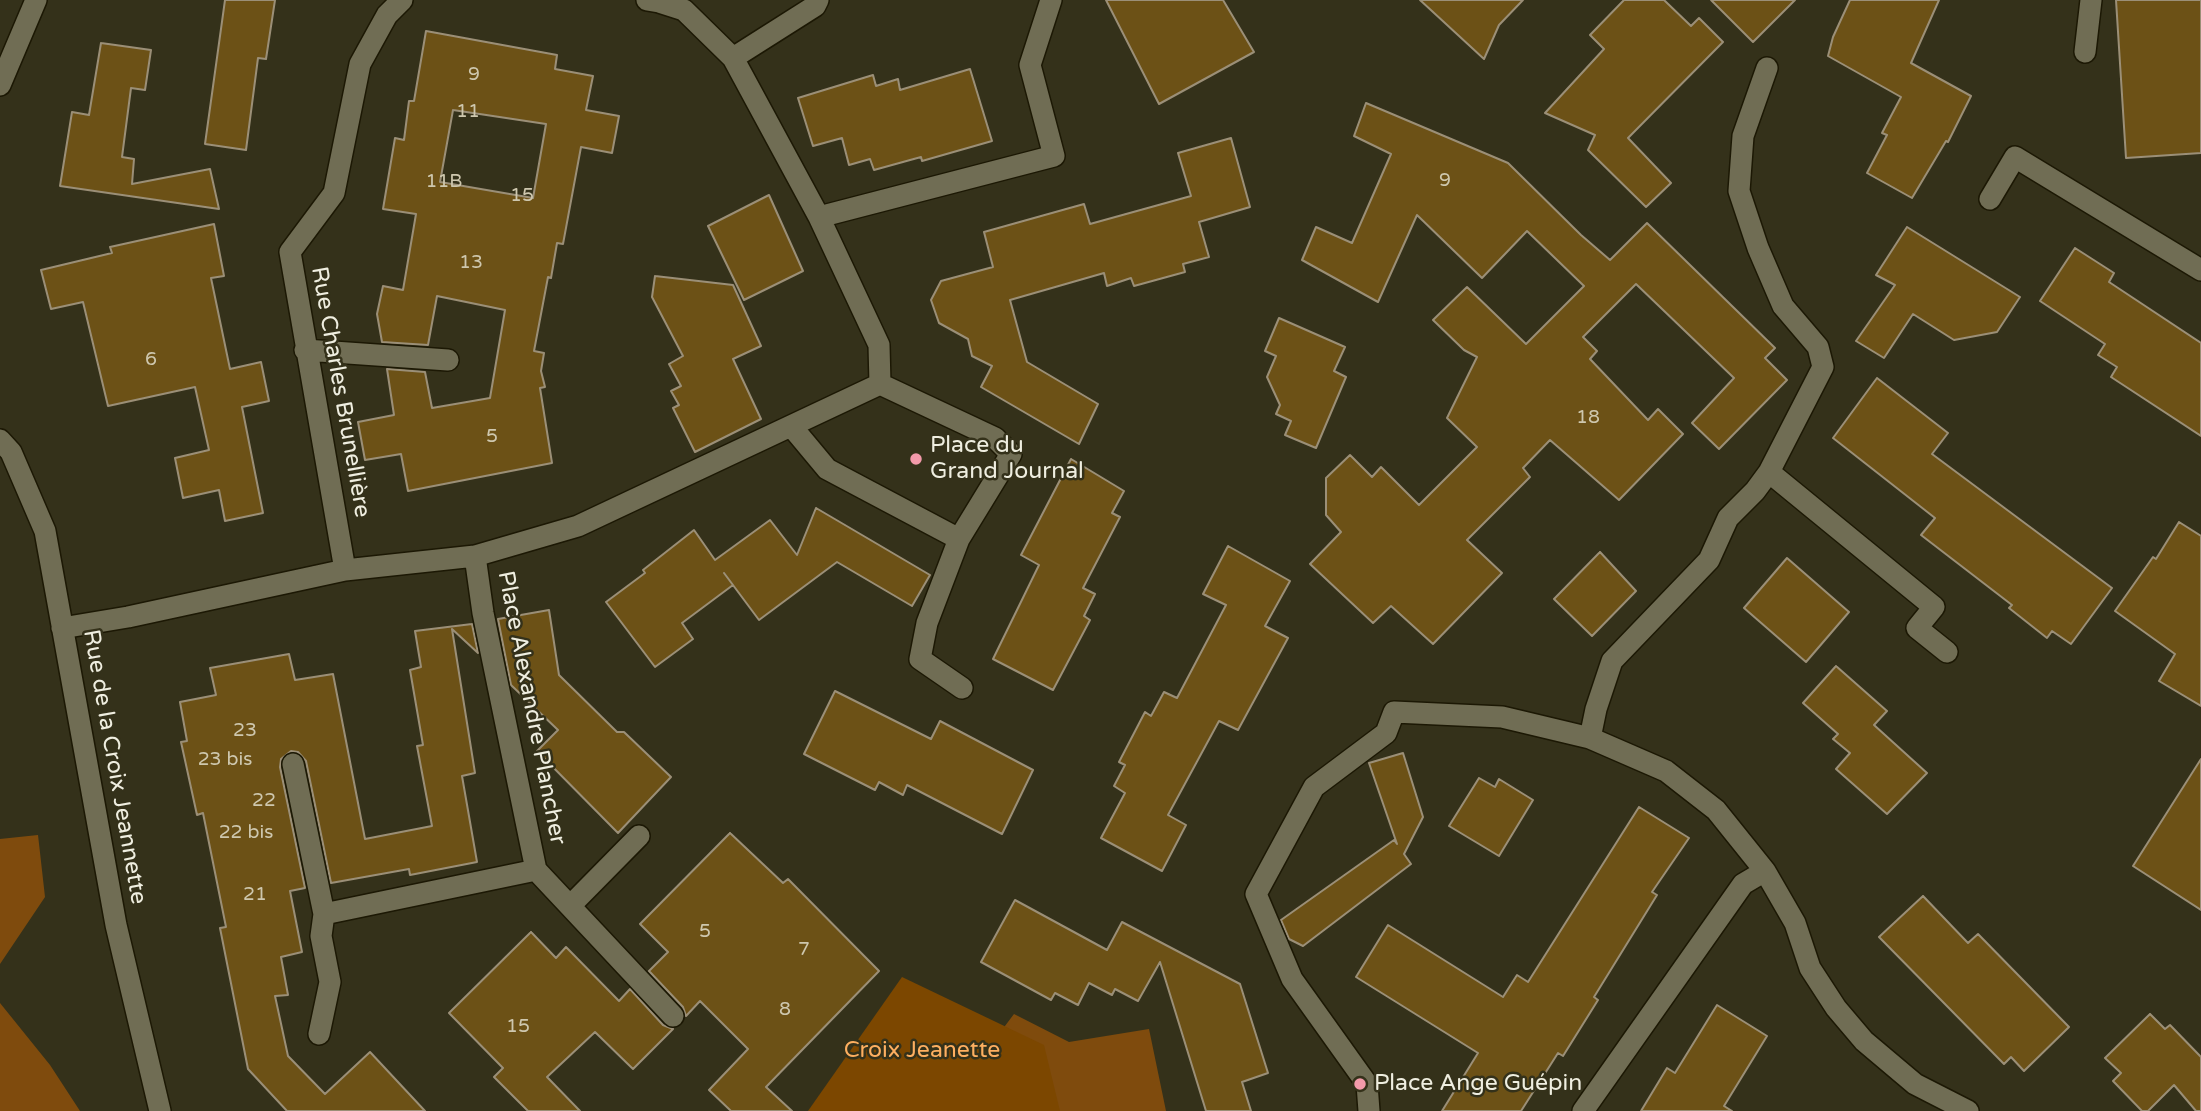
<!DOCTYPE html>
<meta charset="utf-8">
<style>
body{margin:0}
canvas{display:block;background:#34311a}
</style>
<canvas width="2201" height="1111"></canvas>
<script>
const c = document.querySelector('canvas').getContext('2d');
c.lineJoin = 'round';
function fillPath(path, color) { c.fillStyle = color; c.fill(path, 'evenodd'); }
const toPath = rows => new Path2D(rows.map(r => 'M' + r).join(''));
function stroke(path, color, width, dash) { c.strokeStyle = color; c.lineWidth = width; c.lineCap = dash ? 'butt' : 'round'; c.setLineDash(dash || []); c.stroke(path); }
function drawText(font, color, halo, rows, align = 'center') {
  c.font = font + ' "Varela Round",sans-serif'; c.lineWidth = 5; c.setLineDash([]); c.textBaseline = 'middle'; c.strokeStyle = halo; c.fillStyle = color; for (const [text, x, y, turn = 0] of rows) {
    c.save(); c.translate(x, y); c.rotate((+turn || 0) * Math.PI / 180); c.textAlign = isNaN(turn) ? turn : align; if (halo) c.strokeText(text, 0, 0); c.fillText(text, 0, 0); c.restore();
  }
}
fillPath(toPath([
 [38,835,45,897,0,964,0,839],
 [0,1003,50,1065,80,1111,0,1111],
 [1014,1014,1069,1042,1149,1029,1166,1111,941,1111]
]), '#7f4b0d');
fillPath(toPath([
 [902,977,1044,1045,1060,1111,808,1111]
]), '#7c4700');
const building = toPath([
 [225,0,275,0,266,59,258,58,246,150,205,144,225,0],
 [1106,0,1223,0,1254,52,1159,104,1106,0],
 [1420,0,1523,0,1499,25,1484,59,1420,0],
 [1624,0,1664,0,1691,26,1699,18,1723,42,1628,138,1671,183,1646,207,1588,150,1595,135,1545,113,1604,49,1590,35,1624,0],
 [1711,0,1795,0,1753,42,1711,0],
 [1850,0,1939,0,1911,63,1971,96,1948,142,1946,141,1912,198,1867,173,1887,135,1882,133,1901,97,1828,56,1833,37,1850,0],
 [2116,0,2201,0,2201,153,2126,158,2116,0],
 [426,31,557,55,555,69,593,76,586,110,619,116,612,153,581,147,563,244,557,243,551,278,548,277,534,351,544,353,541,371,545,387,540,388,552,463,408,491,401,454,365,460,358,422,394,415,387,369,425,372,432,408,490,398,505,310,437,296,428,345,382,342,377,314,383,286,403,290,416,214,383,209,395,138,404,140,409,101,414,101,426,31],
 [453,110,546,124,533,198,440,182,453,110],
 [101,43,151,50,145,90,131,88,122,157,134,159,132,184,210,169,219,209,60,186,72,112,89,115,101,43],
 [970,69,992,141,922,161,921,157,874,170,870,159,849,165,842,138,813,146,798,98,873,75,876,86,898,79,900,90,970,69],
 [1366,103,1508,163,1581,235,1610,260,1647,223,1775,348,1765,358,1787,380,1719,449,1692,423,1734,378,1636,284,1583,337,1597,351,1590,359,1648,420,1658,409,1683,434,1619,500,1550,440,1523,468,1530,477,1467,540,1502,573,1433,644,1391,606,1373,623,1310,564,1341,532,1326,515,1326,478,1350,455,1372,477,1381,467,1419,505,1477,447,1447,418,1477,357,1464,350,1433,320,1467,287,1526,344,1584,286,1527,231,1482,278,1417,215,1378,302,1302,260,1316,227,1352,243,1391,154,1354,136,1366,103],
 [1231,138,1250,207,1199,222,1209,257,1183,264,1185,272,1134,286,1131,278,1107,286,1104,273,1010,300,1027,362,1098,404,1079,444,981,387,992,366,972,356,968,339,939,323,931,300,941,281,993,267,984,232,1084,204,1090,224,1191,196,1178,153,1231,138],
 [769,195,803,271,744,300,708,226,769,195],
 [214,224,224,276,211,278,230,369,261,362,269,401,242,407,263,513,225,521,219,490,183,498,175,458,209,450,195,387,108,406,83,302,51,309,41,270,112,253,110,247,214,224],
 [1907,227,2020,297,1997,332,1954,340,1913,314,1884,358,1856,341,1895,285,1876,275,1907,227],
 [2075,248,2114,273,2109,282,2201,343,2201,436,2111,377,2117,367,2098,355,2105,344,2040,301,2075,248],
 [655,276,733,285,761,346,733,359,761,419,695,452,673,408,679,405,671,391,681,386,669,364,683,356,652,297,655,276],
 [1279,318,1345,347,1334,371,1346,377,1316,448,1285,435,1291,421,1276,414,1280,405,1267,377,1276,356,1265,351,1279,318],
 [1877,378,1948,433,1932,454,2112,588,2071,644,2052,631,2047,638,2009,608,2012,605,1921,535,1935,518,1833,438,1877,378],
 [1071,459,1124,491,1112,513,1120,517,1083,588,1095,594,1084,616,1090,620,1053,690,993,659,1039,565,1021,555,1071,459],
 [816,508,930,575,912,606,837,562,759,620,724,573,733,585,682,623,693,639,655,667,606,602,645,573,643,570,694,530,715,560,770,520,797,555,816,508],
 [2179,522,2201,536,2201,706,2159,681,2175,654,2115,611,2153,557,2156,559,2179,522],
 [1228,546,1290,581,1265,626,1288,638,1238,730,1219,721,1168,815,1186,825,1162,871,1101,838,1125,793,1114,786,1125,765,1119,762,1145,712,1151,716,1164,692,1177,698,1226,605,1203,594,1228,546],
 [1600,552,1636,591,1592,636,1554,599,1600,552],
 [1787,558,1849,612,1806,662,1744,608,1787,558],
 [549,610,559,675,617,732,624,732,671,777,618,833,537,751,558,730,511,685,498,619,549,610],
 [472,624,478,653,452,629,475,773,462,776,477,862,410,875,409,869,331,883,306,761,298,752,291,751,281,759,280,767,305,888,290,891,302,952,281,957,288,995,275,996,288,1056,325,1094,370,1052,425,1111,287,1111,248,1069,220,928,226,927,203,813,197,815,181,742,187,741,180,702,216,695,210,668,289,654,295,680,333,674,365,839,432,826,417,746,423,745,410,670,421,667,415,631,472,624],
 [1836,666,1887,711,1874,725,1927,773,1887,814,1836,769,1850,753,1833,739,1838,734,1803,703,1836,666],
 [835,691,931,739,940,721,1033,770,1002,834,907,785,903,795,879,782,875,790,804,754,835,691],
 [1403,753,1423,817,1404,854,1411,864,1303,946,1289,939,1281,920,1394,840,1397,844,1369,763,1403,753],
 [2201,759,2201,910,2133,866,2201,759],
 [1479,778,1495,787,1499,779,1533,800,1499,856,1449,826,1479,778],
 [1639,807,1689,838,1652,892,1657,895,1594,997,1598,1000,1563,1056,1558,1053,1521,1111,1442,1111,1478,1053,1356,977,1388,925,1503,997,1517,975,1528,982,1639,807],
 [730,833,783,883,788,879,879,971,766,1087,792,1111,731,1111,709,1090,748,1049,700,1001,686,1016,683,1007,649,971,668,952,640,924,730,833],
 [1923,896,1968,943,1978,934,2069,1027,2024,1071,2011,1057,2004,1064,1879,937,1923,896],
 [1015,900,1107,950,1122,922,1240,984,1268,1073,1242,1082,1251,1111,1206,1111,1160,962,1138,1001,1115,989,1112,995,1089,983,1078,1005,1055,993,1051,1000,981,962,1015,900],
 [531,932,556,958,566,947,619,1001,630,989,663,1025,673,1029,633,1069,595,1032,547,1077,580,1111,528,1111,494,1077,503,1068,449,1013,531,932],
 [1717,1005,1767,1036,1724,1106,1732,1111,1641,1111,1667,1068,1675,1073,1717,1005],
 [2150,1014,2165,1029,2170,1025,2201,1057,2201,1111,2196,1111,2174,1085,2148,1111,2142,1111,2113,1081,2121,1073,2105,1058,2150,1014]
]);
fillPath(building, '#6c5116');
stroke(building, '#9b8f77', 2);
const minor = toPath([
 [647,0,659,2,684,10,733,58,819,217,879,345,880,384],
 [2085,52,2091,0],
 [733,58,815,6,818,0],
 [0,85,36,0],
 [1990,199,2015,157,2201,270],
 [819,217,1054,156,1030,65,1051,0],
 [305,350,448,360],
 [880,384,995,438,1011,454,959,539,927,623,920,659,962,688],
 [792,427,827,469,959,539],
 [0,440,11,452,45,531,116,925,160,1111],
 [1769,472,1934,607,1917,628,1947,652],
 [345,570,290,252,334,193,360,64,387,15,402,0],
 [62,628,128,617,345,570,475,556,578,526,880,384],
 [1590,738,1596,709,1612,661,1709,560,1728,518,1755,491,1769,472,1823,367,1818,347,1783,306,1758,248,1739,191,1743,136,1767,68],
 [293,764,324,914],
 [536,870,673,1016],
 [570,906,639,836],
 [319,1034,330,982,321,936,324,914,536,870,483,613,475,556],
 [1369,1111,1367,1084,1292,979,1256,894,1314,787,1386,733,1394,712,1502,717,1590,738,1666,771,1716,810,1765,871,1795,923,1810,968,1836,1008,1864,1041,1915,1084,1968,1111],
 [1583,1111,1743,884,1765,871]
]);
stroke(minor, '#1c1804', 24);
stroke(minor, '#706d54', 21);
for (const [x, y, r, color] of [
 [916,459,7,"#f39aaa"],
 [1360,1084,7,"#f39aaa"]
]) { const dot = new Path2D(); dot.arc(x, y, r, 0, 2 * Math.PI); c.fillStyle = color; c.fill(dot); stroke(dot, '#34311a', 2.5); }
drawText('19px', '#cec7ae', null, [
 ["9",474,75],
 ["11",468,112],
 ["9",1445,181],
 ["11B",444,182],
 ["15",522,196],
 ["13",471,263],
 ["6",151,360],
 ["18",1588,418],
 ["5",492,437],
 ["23",245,731],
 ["23 bis",225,760],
 ["22",264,801],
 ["22 bis",246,833],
 ["21",255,895],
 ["5",705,932],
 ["7",804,950],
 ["8",785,1010],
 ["15",518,1027]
]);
drawText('23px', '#efeee0', '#34311a', [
 ["Rue Charles Brunellière",340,392,80],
 ["Place Alexandre Plancher",531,708,79],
 ["Rue de la Croix Jeannette",114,767,80]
]);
drawText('23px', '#efeee0', '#34311a', [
 ["Place du",930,446],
 ["Grand Journal",930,472],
 ["Place Ange Guépin",1374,1084]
], 'left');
drawText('23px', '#feaf60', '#34311a', [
 ["Croix Jeanette",922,1051]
]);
</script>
